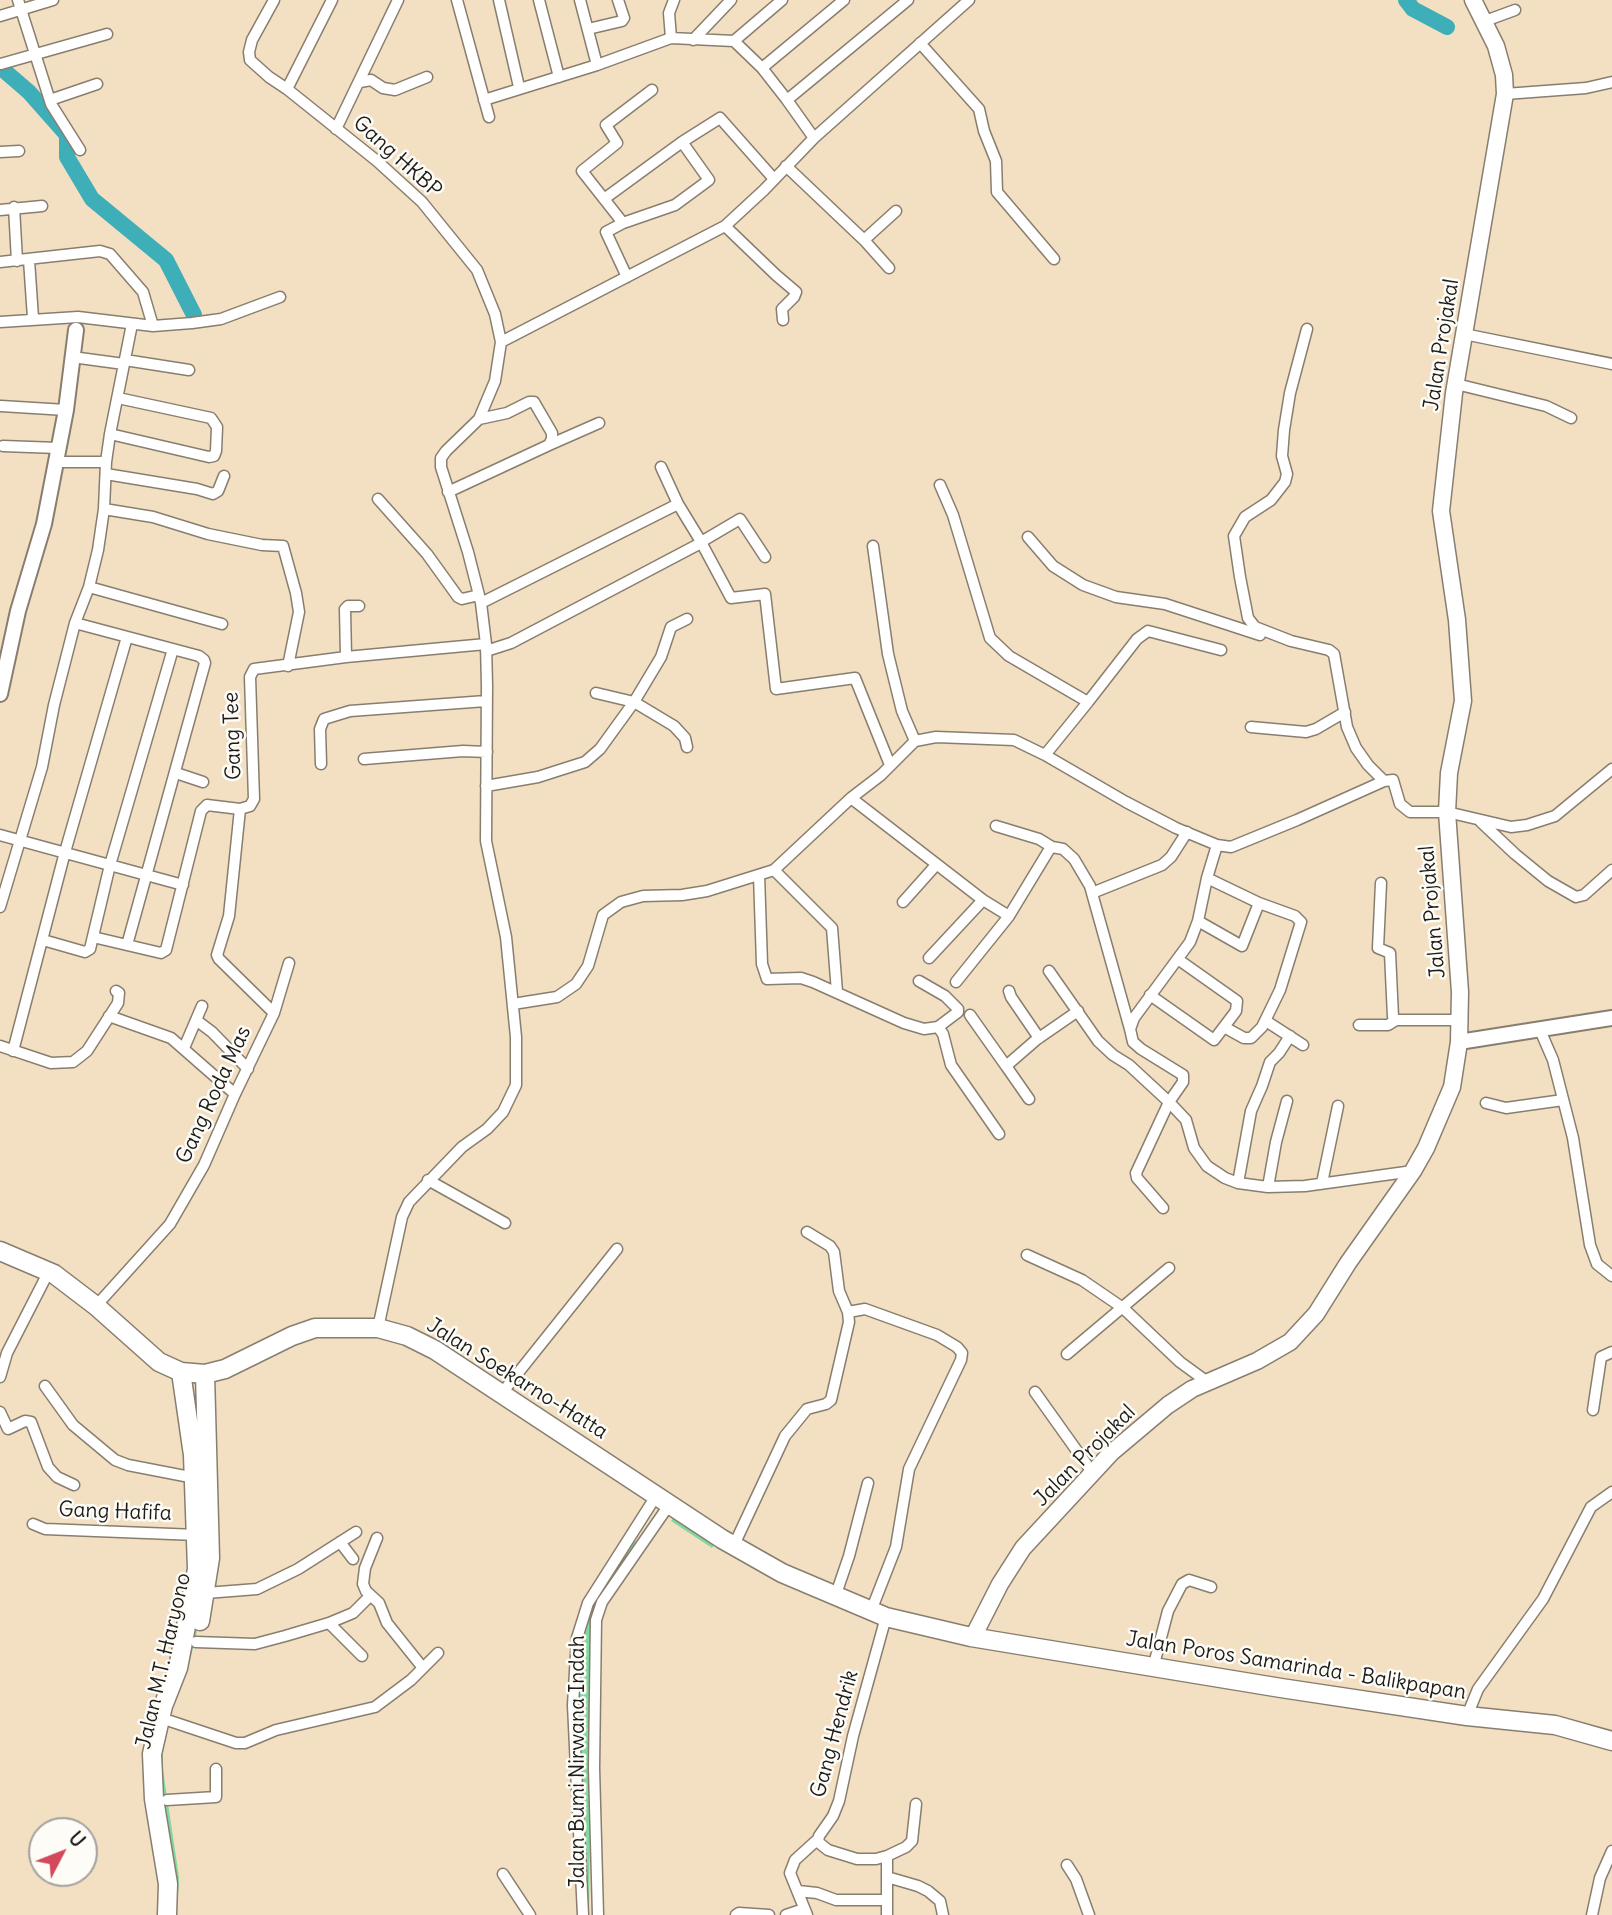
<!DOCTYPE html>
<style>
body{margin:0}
#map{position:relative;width:1612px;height:1915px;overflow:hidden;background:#f3dfc2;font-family:Delius,sans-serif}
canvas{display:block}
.north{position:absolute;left:28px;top:1817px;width:70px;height:70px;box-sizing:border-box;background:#fdfcf7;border:2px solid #a3a29f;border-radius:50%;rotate:48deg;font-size:19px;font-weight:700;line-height:28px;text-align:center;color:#1c1c1c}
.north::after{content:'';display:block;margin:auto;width:24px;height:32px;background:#d1495b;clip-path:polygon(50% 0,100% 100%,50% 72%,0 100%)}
</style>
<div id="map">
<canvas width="1612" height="1915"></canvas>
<div class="north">U</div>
</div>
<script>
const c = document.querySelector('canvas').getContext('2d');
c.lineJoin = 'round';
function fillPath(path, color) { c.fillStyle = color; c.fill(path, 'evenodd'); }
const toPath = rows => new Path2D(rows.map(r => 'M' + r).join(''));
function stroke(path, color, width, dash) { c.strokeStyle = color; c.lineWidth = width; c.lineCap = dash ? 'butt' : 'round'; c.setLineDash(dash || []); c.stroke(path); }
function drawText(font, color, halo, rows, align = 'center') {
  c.font = font + ' Delius,sans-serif'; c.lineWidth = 5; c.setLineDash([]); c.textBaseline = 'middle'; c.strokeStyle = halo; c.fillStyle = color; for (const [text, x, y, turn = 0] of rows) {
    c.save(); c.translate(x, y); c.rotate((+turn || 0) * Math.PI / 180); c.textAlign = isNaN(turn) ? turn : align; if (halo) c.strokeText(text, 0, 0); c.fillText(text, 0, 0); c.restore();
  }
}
fillPath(toPath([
 [196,1410,200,1410,204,1469,205,1548,202,1592,196,1637,188,1667,172,1709,163,1752,163,1770,179,1877,177,1915,175,1915,173,1858,160,1769,160,1752,164,1728,186,1666,199,1591,202,1525,200,1458],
 [674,1517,715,1543,712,1548,671,1521],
 [634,1540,637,1543,599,1599,596,1597],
 [588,1617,592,1618,589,1915,579,1915,578,1697,582,1637]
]), '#80d99f');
stroke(toPath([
 [1406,0,1413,9,1447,27],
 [0,67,29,92,67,135,67,157,92,199,166,260,194,315]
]), '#3eaeb8', 16);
const street = toPath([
 [18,0,51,104,80,150],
 [274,0,252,40,249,52,250,60,269,77,287,89,377,161,422,202,477,270,495,314,501,342,495,381,479,419,446,451,441,458,441,467,468,552,481,603,486,644,487,686,486,841,506,937,516,1037,516,1085,503,1112,487,1129,462,1147,409,1202,402,1217,378,1328],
 [457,0,489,117],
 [499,0,519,87],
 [539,0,559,77],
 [580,0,597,65],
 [0,16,53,0],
 [1485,21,1515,10],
 [588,29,622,21,624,18,618,0],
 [671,38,669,13,674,0],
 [693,40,731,0],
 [734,41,782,0],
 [920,43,979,109,984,131,996,161,997,192,1054,259],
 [1,64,107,34],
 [762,68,844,0],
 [360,82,371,80,383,88,395,90,427,77],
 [287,89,332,0],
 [1505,94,1586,88,1612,82],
 [50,100,97,84],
 [484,100,597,65,671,38,734,41,762,68,787,100,908,0],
 [787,100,814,138],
 [336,129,398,0],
 [0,152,19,151],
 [786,166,864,240,889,268],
 [604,199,682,142],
 [14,207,17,261],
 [0,210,42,206],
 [623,223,675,205,709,180,682,142,720,118,774,179],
 [725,226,776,275,796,292,794,297,782,309,783,320],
 [864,240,896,211],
 [29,260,33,318],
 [0,262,100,251,110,254,143,292,153,326],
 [627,277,606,232,623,223,582,171,617,143,606,125,652,90],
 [0,322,78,317,153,326,192,323,221,319,280,297],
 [1307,329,1290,393,1284,430,1282,456,1287,474,1285,482,1271,500,1245,517,1234,536,1240,577,1248,618,1255,627,1291,641,1329,650,1334,654,1347,727,1356,748,1368,765,1384,781],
 [1464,334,1612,364],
 [501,342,725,226,764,190,814,138,969,0],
 [72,357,124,364],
 [125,360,189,370],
 [1456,384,1546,406,1571,418],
 [1,406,66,410],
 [110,434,209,457,214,456,216,451,217,427,211,418,118,398],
 [549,445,599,423],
 [3,446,58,448],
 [55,462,106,462],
 [106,474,197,489,213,494,218,491,224,476],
 [940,485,953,515,990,638,1009,656,1088,702,1045,755],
 [448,492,549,445,552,439,552,433,534,402,529,402,507,413,479,419],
 [378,499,427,554,458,597,462,599,479,595],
 [104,509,153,517,208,534,262,545,283,546,296,593,299,612,288,666],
 [1028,537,1053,566,1083,585,1116,597,1165,604,1260,635],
 [873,546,888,654,902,711,915,741],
 [765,557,740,519,701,542,731,598,765,594,776,689,855,678,890,765],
 [89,587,222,624],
 [481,603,678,504,661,467],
 [75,623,199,656,204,660,205,663,127,945],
 [486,651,511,643,699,544,700,540,678,504],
 [346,657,345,609,348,606,359,606],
 [596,693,634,702,674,726,685,738,687,747],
 [1088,702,1137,639,1148,631,1221,650],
 [1251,727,1306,732,1316,729,1345,712],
 [364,759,463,751,487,752],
 [321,764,320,729,324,719,350,711,486,701],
 [176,773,203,782],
 [486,786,538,777,585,762,600,749,634,702,661,657,671,627,687,619],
 [851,798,983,900,1009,916,1049,850,1052,847,1063,849,1074,859,1090,886,1130,1029],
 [1481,822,1515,854,1548,881,1576,897,1584,895,1612,870],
 [996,826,1039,839,1052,847],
 [0,835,183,885],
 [1217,845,1207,878,1198,921,1190,942,1134,1018,1130,1029,1133,1042,1141,1049,1183,1075,1183,1082,1169,1102,1186,1120,1194,1148,1207,1166,1225,1178,1238,1183,1268,1187,1305,1186,1413,1171],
 [774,870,832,928,837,992],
 [759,875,762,964,767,979,801,978,813,982,904,1023,924,1029,938,1027,943,1034,951,1065,999,1134],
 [1207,878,1259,903,1295,916,1301,922,1280,990,1262,1027,1251,1038,1244,1038,1224,1027],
 [1381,883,1378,948,1390,953,1393,1017,1396,1020,1459,1020],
 [1092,893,1162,865,1171,857,1187,832],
 [903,902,936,865],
 [0,907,42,767,54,705,75,623,89,587,98,550,104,509,106,462,110,434,132,324],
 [1198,921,1242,946,1259,903],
 [93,937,161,953,166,950,201,811,207,805,240,809,250,806,254,799,250,677,254,669,346,657,486,644],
 [43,940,85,952,90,949,110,865,173,649],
 [929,958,983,900],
 [1049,971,1098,1041,1113,1055,1129,1065,1169,1102,1136,1173,1137,1178,1163,1208],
 [919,981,945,996,958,1009,958,1012,938,1027],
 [956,982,1009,916],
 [1009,991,1011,997,1039,1038],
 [1150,995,1214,1040,1236,1011,1237,1001,1179,960],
 [513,1004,557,997,576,984,588,966,603,915,621,902,643,896,682,895,707,891,774,870,851,798,881,775,915,741,936,737,1014,740,1045,755,1126,802,1176,828,1217,845,1231,847,1297,820,1384,781,1393,780,1400,804,1410,812,1447,812,1511,827,1527,825,1555,816,1612,769],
 [274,1013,289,963],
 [970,1015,1006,1066,1036,1040,1078,1011],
 [109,1016,171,1038,235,1094],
 [196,1020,212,1032,248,1069],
 [1266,1021,1303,1045],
 [1359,1025,1388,1025,1396,1020],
 [1540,1030,1553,1060,1573,1138,1590,1245,1597,1264,1612,1276],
 [0,1046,51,1063,73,1062,87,1051,118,1003,119,993,116,991],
 [184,1048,202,1006],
 [13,1051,65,852,127,637],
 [1006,1066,1029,1099],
 [1486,1103,1506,1108,1563,1100],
 [428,1180,505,1223],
 [1238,1183,1251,1111,1262,1086,1270,1062,1279,1053,1290,1036],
 [1322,1183,1338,1106],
 [1268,1187,1276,1142,1287,1101],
 [807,1232,830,1246,834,1252,839,1291,848,1312],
 [1027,1255,1082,1280,1123,1308,1180,1362,1206,1381],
 [96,1306,170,1224,204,1165,235,1094,274,1013,219,959,217,955,229,916,240,809],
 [1067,1354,1169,1268],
 [0,1377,7,1353,49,1271],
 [45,1386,73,1425,115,1460,128,1465,195,1478],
 [1035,1392,1092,1472],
 [502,1393,617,1249],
 [1593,1410,1601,1357,1612,1352],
 [0,1412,8,1429,25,1421,31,1422,48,1467,57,1477,74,1485],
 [33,1524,45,1529,197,1535],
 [377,1538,365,1568,363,1584,366,1591,379,1603,387,1623,423,1668],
 [340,1542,353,1559],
 [734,1545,785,1436,807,1409,826,1404,831,1400,849,1322,848,1312,865,1309,937,1335,957,1347,962,1353,961,1360,909,1469,896,1547,871,1611],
 [206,1593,257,1589,298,1569,356,1532],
 [835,1597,849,1556,868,1483],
 [886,1617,853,1736,839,1801,833,1816,819,1836,818,1842,828,1850,857,1859,876,1859,887,1856,906,1847,912,1841,916,1804],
 [329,1623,362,1656],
 [196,1642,255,1644,285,1636,329,1623,353,1613,370,1596],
 [1153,1668,1168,1611,1182,1584,1189,1580,1211,1587],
 [1467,1716,1478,1689,1543,1599,1591,1507,1612,1492],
 [170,1721,236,1743,245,1743,276,1730,375,1707,411,1680,438,1653],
 [167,1800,216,1797,216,1769],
 [1067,1865,1076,1879,1089,1915],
 [503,1874,530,1915],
 [887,1877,918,1886,928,1891,940,1901,943,1915],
 [798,1891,817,1893,836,1900,886,1900],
 [583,1915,573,1705,577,1638,588,1603,656,1496],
 [598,1915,594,1768,596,1620,602,1602,669,1505],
 [736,1915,739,1913,769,1915],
 [786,1915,804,1909],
 [807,1915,790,1873,795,1860,817,1840],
 [887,1915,887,1856],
 [1592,1915,1600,1878,1612,1851]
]);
const secondary = toPath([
 [0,694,18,611,44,524,66,410,76,330],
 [1459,1042,1612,1018]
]);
const primary = toPath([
 [973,1637,1000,1584,1023,1548,1111,1453,1168,1405,1192,1389,1257,1361,1290,1342,1316,1314,1348,1263,1413,1171,1426,1148,1452,1087,1459,1042,1460,992,1447,812,1449,773,1463,701,1457,620,1441,511,1454,393,1505,94,1504,75,1496,46,1473,0]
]);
const highway = toPath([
 [0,1251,54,1274,96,1306,159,1362,181,1372,205,1374,225,1369,292,1336,315,1328,378,1328,407,1336,435,1350,722,1539,782,1573,886,1617,971,1637,1281,1688,1467,1716,1555,1725,1612,1741],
 [200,1621,210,1558,205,1374],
 [167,1915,168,1884,154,1799,152,1754,163,1706,178,1668,197,1569,193,1455,181,1372]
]);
stroke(street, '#887e6f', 13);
stroke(secondary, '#887e6f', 18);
stroke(primary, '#887e6f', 19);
stroke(highway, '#887e6f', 21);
stroke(street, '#fff', 10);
stroke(secondary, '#fff', 14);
stroke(primary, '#fff', 16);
stroke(highway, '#fff', 18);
drawText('21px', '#1c1c1c', '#fdfcf7', [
 ["Gang HKBP",397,157,42],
 ["Jalan Projakal",1442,345,-81],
 ["Gang Tee",233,736,-92],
 ["Jalan Projakal",1433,912,-95],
 ["Gang Roda Mas",214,1095,-65],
 ["Jalan Soekarno-Hatta",517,1379,32],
 ["Jalan Projakal",1085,1456,-45],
 ["Gang Hafifa",115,1512,2],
 ["Jalan M.T. Haryono",164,1661,-77],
 ["Jalan Poros Samarinda - Balikpapan",1296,1666,9],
 ["Gang Hendrik",835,1734,-75],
 ["Jalan Bumi Nirwana Indah",578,1762,-90]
]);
</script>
